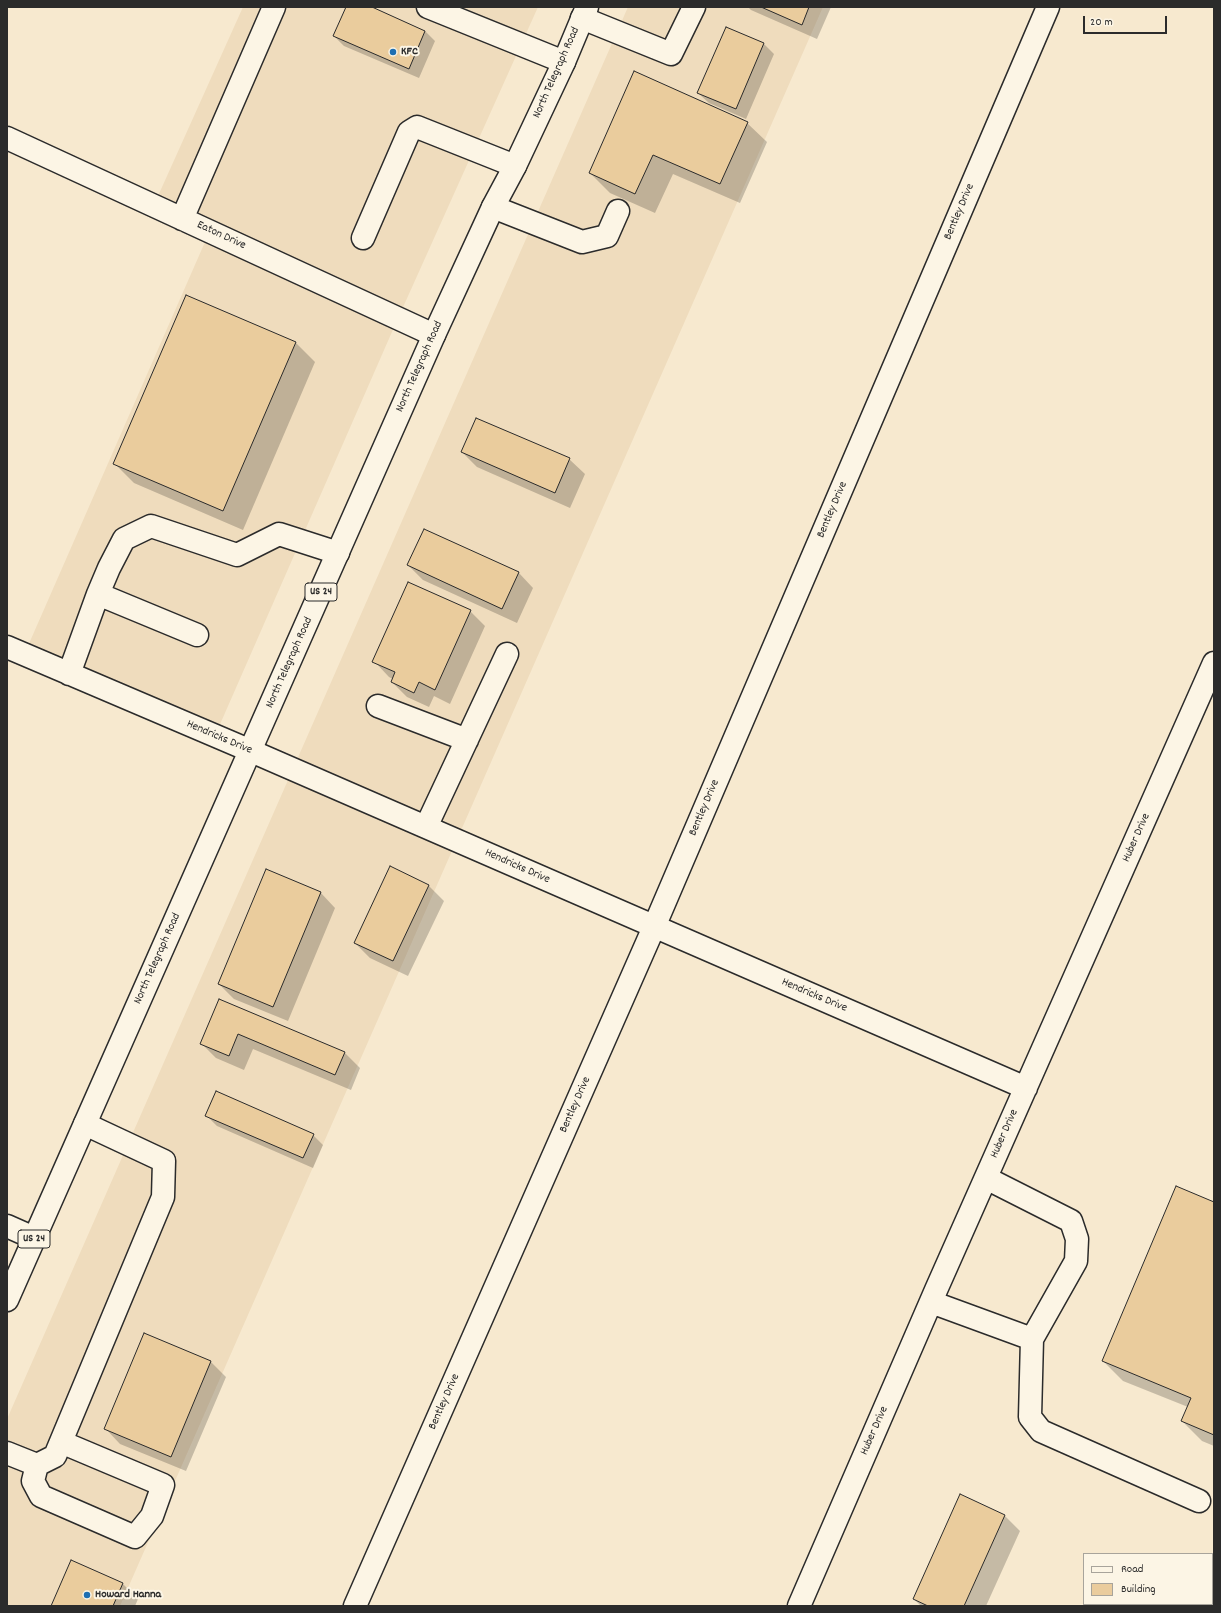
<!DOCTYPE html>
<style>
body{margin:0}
#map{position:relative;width:1221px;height:1613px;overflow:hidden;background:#f7e9cf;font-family:Dekko,sans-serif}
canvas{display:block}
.frame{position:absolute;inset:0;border:8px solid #2b2b2b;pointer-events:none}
.legend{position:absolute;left:1083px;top:1553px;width:130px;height:52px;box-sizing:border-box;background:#fcf5e5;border:1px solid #a8a49b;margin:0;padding:5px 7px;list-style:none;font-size:12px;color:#2b2b2b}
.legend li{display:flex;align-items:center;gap:8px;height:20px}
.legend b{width:20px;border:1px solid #a8a49b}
.scale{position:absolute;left:1083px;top:16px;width:84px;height:18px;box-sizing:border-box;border:2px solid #2b2b2b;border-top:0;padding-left:5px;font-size:12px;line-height:14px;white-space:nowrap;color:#2b2b2b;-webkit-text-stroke:3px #fcf5e5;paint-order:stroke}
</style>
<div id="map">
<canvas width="1221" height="1613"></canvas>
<div class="frame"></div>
<ul class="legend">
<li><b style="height:5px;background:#fcf5e5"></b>Road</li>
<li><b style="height:11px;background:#eacc9d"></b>Building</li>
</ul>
<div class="scale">20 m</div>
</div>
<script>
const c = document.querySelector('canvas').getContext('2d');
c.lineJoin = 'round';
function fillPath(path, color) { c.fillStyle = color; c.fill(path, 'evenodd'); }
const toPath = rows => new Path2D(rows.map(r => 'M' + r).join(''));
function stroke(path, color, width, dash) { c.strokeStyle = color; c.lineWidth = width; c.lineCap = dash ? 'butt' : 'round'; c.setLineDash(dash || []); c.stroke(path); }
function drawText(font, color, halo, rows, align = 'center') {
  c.font = font + ' Dekko,sans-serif'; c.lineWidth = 4; c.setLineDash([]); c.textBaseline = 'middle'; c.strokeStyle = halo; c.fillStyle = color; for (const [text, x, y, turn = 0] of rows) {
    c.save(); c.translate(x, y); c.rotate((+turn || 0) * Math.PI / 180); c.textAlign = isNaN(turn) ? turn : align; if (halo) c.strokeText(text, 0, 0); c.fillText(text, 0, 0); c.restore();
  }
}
fillPath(toPath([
 [243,7,538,7,395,325,214,738,24,655,205,242,149,216],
 [628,7,823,7,120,1606,7,1606,7,1419]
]), '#efdcbd');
fillPath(toPath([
 [347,7,369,7,425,31,435,41,419,78,344,46,334,36],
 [748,7,831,7,817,39,751,10],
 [764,44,774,54,746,119,709,103,698,93],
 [747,123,767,142,740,203,673,174,655,213,610,193,590,173],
 [295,342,315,362,243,530,134,483,114,463],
 [462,452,569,459,585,474,570,508,477,467],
 [408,565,518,572,533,588,517,623,423,580],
 [470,611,485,626,450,704,434,696,429,707,407,697,392,682,393,679,389,677,374,661],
 [391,868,429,886,444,901,408,976,370,958,355,943],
 [320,892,335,908,288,1021,234,999,219,984],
 [219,1001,345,1053,360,1068,351,1090,253,1049,244,1070,216,1058,201,1043],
 [207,1116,313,1135,323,1145,313,1168,217,1126],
 [1214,1203,1214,1446,1202,1441,1182,1421,1188,1407,1123,1381,1103,1361],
 [211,1362,226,1377,186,1471,120,1444,105,1428],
 [960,1496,1005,1516,1020,1531,986,1606,921,1606,914,1599],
 [72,1562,123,1584,138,1599,135,1606,52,1606]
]), '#0003');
const building = toPath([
 [346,7,372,7,425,31,409,69,333,36,346,7],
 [761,7,809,7,802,25,761,7],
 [726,27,764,43,736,109,697,93,726,27],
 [634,71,748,122,720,184,653,155,635,194,589,173,634,71],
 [186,295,296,342,223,511,113,464,186,295],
 [476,418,570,458,555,493,461,452,476,418],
 [424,529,519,572,502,609,407,565,424,529],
 [408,582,471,610,435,690,419,682,414,693,391,682,395,672,372,662,408,582],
 [390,866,429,885,393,961,354,943,390,866],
 [266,869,321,892,273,1007,218,984,266,869],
 [219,999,345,1052,335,1075,238,1034,229,1056,200,1044,219,999],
 [216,1091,314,1134,303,1158,205,1116,216,1091],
 [1176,1186,1214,1202,1214,1435,1181,1421,1191,1398,1102,1361,1176,1186],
 [144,1333,211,1361,171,1457,104,1429,144,1333],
 [960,1494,1005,1515,964,1606,928,1606,913,1599,960,1494],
 [71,1560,123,1583,113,1606,51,1606,71,1560]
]);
fillPath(building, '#eacc9d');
stroke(building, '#2b2b2b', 1);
const minor = toPath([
 [428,7,564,62],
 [582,18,671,54,694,7],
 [7,138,434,335],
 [493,207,582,242,607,236,618,211],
 [182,219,274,7],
 [363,238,409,132,417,127,515,166],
 [98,594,197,635],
 [7,647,251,751,1026,1088],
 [69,674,98,594,109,568,124,539,151,526,237,555,279,534,338,553],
 [378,706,467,740],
 [426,827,507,654],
 [7,1226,34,1238],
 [931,1302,1032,1339,1076,1261,1077,1239,1071,1221,986,1178],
 [1032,1339,1030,1417,1041,1431,1199,1501],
 [7,1453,37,1465,55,1456,163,1197,164,1161,85,1124],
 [37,1465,33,1481,41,1496,135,1537,152,1516,163,1485,61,1442],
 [355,1606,654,927,1048,7],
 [799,1606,936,1290,1214,663]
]);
const major = toPath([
 [7,1300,434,335,493,207,515,166,564,62,587,7]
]);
stroke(minor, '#2b2b2b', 25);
stroke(major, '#2b2b2b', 25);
stroke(minor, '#fcf5e5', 22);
stroke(major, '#fcf5e5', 22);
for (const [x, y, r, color] of [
 [393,52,4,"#1f6fb2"],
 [87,1595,4,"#1f6fb2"]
]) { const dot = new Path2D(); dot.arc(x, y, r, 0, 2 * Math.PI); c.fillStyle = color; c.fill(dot); stroke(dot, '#fcf5e5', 1.5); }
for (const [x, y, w] of [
 [321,592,32],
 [34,1239,32]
]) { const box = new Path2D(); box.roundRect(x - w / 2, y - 9, w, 18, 3); c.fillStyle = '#fcf5e5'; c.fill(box); stroke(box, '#2b2b2b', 1); }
drawText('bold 11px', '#2b2b2b', null, [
 ["US 24",321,592],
 ["US 24",34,1239]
]);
drawText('bold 12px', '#2b2b2b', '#fcf5e5', [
 ["KFC",401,52],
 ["Howard Hanna",95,1595]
], 'left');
drawText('12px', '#2b2b2b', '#fcf5e5', [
 ["North Telegraph Road",557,73,-66],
 ["Bentley Drive",960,212,-67],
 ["Eaton Drive",221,236,25],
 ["North Telegraph Road",420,367,-66],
 ["Bentley Drive",833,510,-67],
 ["North Telegraph Road",290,663,-66],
 ["Hendricks Drive",219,738,23],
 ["Bentley Drive",705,808,-67],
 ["Huber Drive",1137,838,-66],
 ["Hendricks Drive",517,867,24],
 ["North Telegraph Road",158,959,-66],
 ["Hendricks Drive",814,996,23],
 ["Bentley Drive",576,1105,-66],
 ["Huber Drive",1005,1134,-66],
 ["Bentley Drive",445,1402,-66],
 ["Huber Drive",875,1431,-66]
]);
</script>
